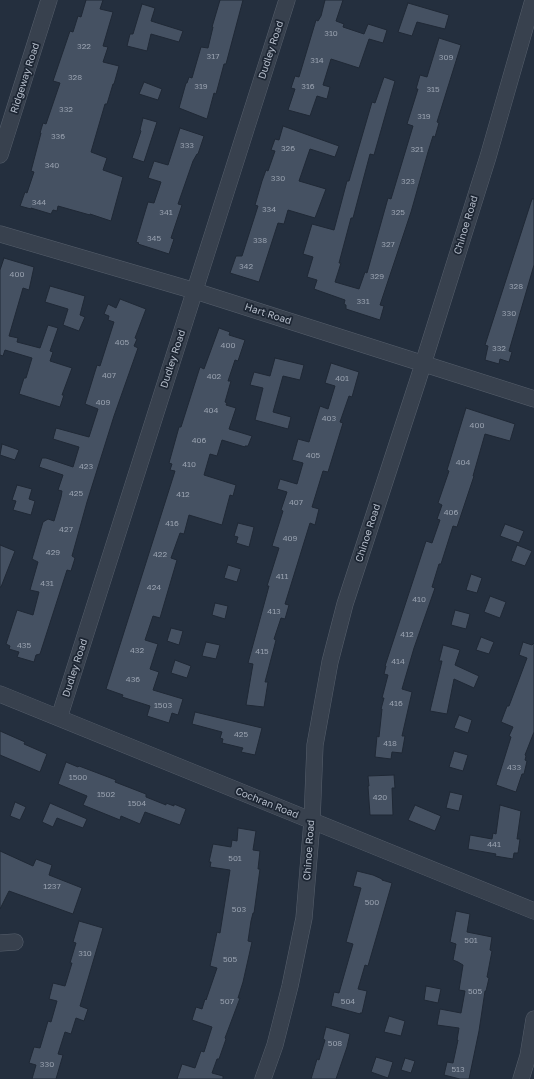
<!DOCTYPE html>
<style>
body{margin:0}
canvas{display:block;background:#242f3e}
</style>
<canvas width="534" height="1079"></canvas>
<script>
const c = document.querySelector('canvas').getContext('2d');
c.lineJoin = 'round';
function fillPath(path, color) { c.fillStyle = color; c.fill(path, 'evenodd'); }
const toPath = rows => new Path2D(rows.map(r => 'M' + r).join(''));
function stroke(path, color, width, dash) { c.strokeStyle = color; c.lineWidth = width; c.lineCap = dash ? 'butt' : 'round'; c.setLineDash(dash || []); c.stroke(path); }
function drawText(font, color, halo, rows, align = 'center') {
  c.font = font + ' "Golos Text",sans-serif'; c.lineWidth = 3.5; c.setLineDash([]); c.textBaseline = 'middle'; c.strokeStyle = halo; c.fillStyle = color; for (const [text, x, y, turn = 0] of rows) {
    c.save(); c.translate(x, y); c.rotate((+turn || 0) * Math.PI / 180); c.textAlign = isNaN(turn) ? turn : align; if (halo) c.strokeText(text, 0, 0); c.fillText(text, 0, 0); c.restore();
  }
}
const building = toPath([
 [86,0,103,0,100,9,113,12,103,46,108,47,103,62,119,66,114,84,113,84,107,104,105,104,91,152,107,158,103,170,123,177,111,221,90,214,90,215,58,206,57,211,53,210,51,214,31,208,31,209,20,206,25,192,27,193,34,172,31,171,41,133,40,133,43,123,46,124,60,83,53,81,70,31,73,32,78,16,81,17,86,0],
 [220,0,243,0,226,64,224,64,216,94,214,93,207,119,179,108,186,83,187,83,189,77,192,78,201,47,208,48,213,27,212,27,220,0],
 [325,0,343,0,336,21,344,24,343,27,364,34,368,24,387,30,383,43,369,39,359,68,331,59,323,85,330,87,327,99,317,96,310,116,288,110,295,89,291,88,295,76,299,77,316,20,318,21,321,16,325,0],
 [408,3,449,15,445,29,417,22,412,36,398,32,408,3],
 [142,4,155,8,151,21,183,31,179,42,151,34,147,51,127,46,130,34,133,34,142,4],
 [439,38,461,45,437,122,439,123,435,137,433,136,428,152,411,212,380,305,384,306,380,320,346,309,346,305,344,304,345,300,314,289,317,280,307,277,313,257,303,254,312,224,334,230,347,181,349,181,372,102,375,103,384,77,395,81,374,155,370,154,353,218,351,218,339,263,341,263,335,282,359,289,365,272,367,273,388,198,391,199,413,126,407,124,418,89,416,89,420,75,427,77,439,38],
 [144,82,162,89,158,100,139,94,144,82],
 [143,118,157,122,144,162,132,158,141,131,140,130,143,118],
 [283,126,339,146,335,157,310,149,299,181,326,189,315,218,288,210,284,224,278,223,259,282,230,273,236,256,242,256,258,206,255,205,262,181,266,170,268,171,275,151,271,150,275,139,279,140,283,126],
 [180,128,204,136,198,154,197,154,193,161,178,204,182,205,171,238,174,239,169,254,138,244,139,243,136,242,148,202,154,203,161,182,148,178,154,161,168,165,180,128],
 [532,199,534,199,534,265,509,351,512,352,509,362,500,359,499,364,485,360,488,346,485,345,532,199],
 [4,258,34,267,29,290,23,288,9,336,18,338,17,342,40,348,48,325,58,328,50,351,53,352,50,361,72,368,62,395,64,395,60,407,19,394,24,378,26,378,32,358,5,350,3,356,0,355,0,270,4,258],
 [50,286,85,296,80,315,85,317,79,331,63,325,68,309,45,302,50,286],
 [120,299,146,309,135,338,137,339,134,346,138,348,114,416,87,502,72,556,75,558,71,571,67,570,40,654,36,655,34,662,17,657,19,652,9,649,10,646,6,644,17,610,33,615,39,592,30,590,38,562,32,559,43,522,48,519,54,521,61,497,62,491,58,490,63,475,39,467,42,458,46,458,73,467,79,447,53,439,56,428,89,437,98,409,85,404,97,365,100,366,114,322,108,320,109,316,104,314,108,304,116,308,120,299],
 [219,328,230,332,229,335,245,340,238,361,235,360,228,381,231,381,225,402,227,403,226,405,236,408,229,429,252,436,248,446,245,446,245,447,222,440,217,456,210,454,204,475,236,485,233,496,230,495,222,525,189,515,184,534,180,533,171,558,177,560,160,618,153,616,145,640,158,644,150,669,159,672,153,690,183,699,178,715,172,713,169,723,147,716,150,706,122,697,123,695,106,689,175,471,170,470,172,464,169,463,179,427,181,427,200,367,204,369,219,328],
 [275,358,304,365,300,380,283,376,273,412,291,417,288,429,255,420,263,388,250,385,254,372,270,376,275,358],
 [331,363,359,372,352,397,349,396,340,422,343,423,328,472,323,471,312,507,319,509,315,525,310,523,285,604,289,605,285,619,281,618,274,639,276,640,265,682,268,682,264,707,246,705,253,664,248,663,269,586,267,586,279,548,272,546,283,511,281,510,287,492,277,489,280,479,297,484,303,463,292,460,298,439,309,442,320,406,328,409,335,386,325,383,331,363],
 [466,408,515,424,510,441,485,434,473,476,474,476,457,527,453,526,441,564,439,564,432,587,435,588,414,648,402,689,412,692,402,736,405,736,402,753,392,752,391,759,375,757,377,736,379,737,382,709,381,709,384,698,382,698,388,675,384,674,386,666,385,666,426,541,432,543,440,520,437,519,442,505,438,503,449,471,447,470,466,408],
 [2,444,19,450,15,460,0,455,2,444],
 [17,485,32,489,29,499,35,501,31,515,13,510,16,501,12,500,17,485],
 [238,523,254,527,249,547,236,543,238,537,234,536,238,523],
 [505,524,524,531,519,543,500,536,505,524],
 [0,545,15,551,1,587,0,587,0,545],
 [517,545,532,551,525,566,511,561,517,545],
 [228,565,241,569,237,582,224,578,228,565],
 [471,574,482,578,477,593,466,590,471,574],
 [490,596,506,602,500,618,484,612,490,596],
 [215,603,228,606,225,619,212,615,215,603],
 [455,610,470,614,466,629,451,625,455,610],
 [171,628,183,631,179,645,167,641,171,628],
 [481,637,494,642,489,654,476,650,481,637],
 [206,642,220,645,216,659,202,656,206,642],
 [523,642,532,645,534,643,534,732,525,755,526,756,525,760,527,761,524,774,522,774,516,792,496,785,511,737,509,736,513,727,501,722,507,706,509,706,527,658,519,655,523,642],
 [443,645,460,650,455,665,479,676,474,688,454,679,447,714,430,711,442,661,439,661,443,645],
 [175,660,191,666,187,678,171,673,175,660],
 [195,712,262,728,255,755,241,752,243,748,222,743,223,739,220,738,222,732,192,724,195,712],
 [459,715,472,720,468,733,454,728,459,715],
 [0,731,25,742,24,744,47,754,40,772,0,755,0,731],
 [454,751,468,755,463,771,449,767,454,751],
 [66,762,78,767,79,766,116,780,115,782,146,794,146,797,166,805,166,803,174,806,174,804,186,809,180,825,145,812,140,824,121,816,120,820,83,805,87,796,58,784,66,762],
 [394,775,395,788,392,788,393,815,370,815,368,786,369,786,368,776,394,775],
 [450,792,463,795,459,811,446,808,450,792],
 [15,802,26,807,20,820,10,816,15,802],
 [50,803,87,819,83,828,57,818,53,827,42,822,50,803],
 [415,805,441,816,435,831,408,820,415,805],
 [500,805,521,811,517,839,520,839,518,853,514,853,513,859,495,856,496,854,468,849,470,835,492,839,493,833,496,834,500,805],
 [238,828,256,831,253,850,260,851,258,869,260,869,254,913,253,913,251,921,248,941,252,942,243,982,238,998,240,998,225,1038,226,1039,219,1059,217,1059,212,1073,223,1076,223,1079,177,1079,182,1064,195,1068,201,1051,204,1052,212,1027,192,1020,196,1007,202,1009,205,999,206,1000,217,968,210,966,217,932,220,933,230,870,210,867,211,862,209,862,213,844,231,847,232,840,237,841,238,828],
 [0,851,33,866,36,859,52,865,49,875,82,888,73,914,9,891,0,909,0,851],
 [357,871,373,875,382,879,382,880,392,883,368,966,365,965,358,989,367,991,362,1013,360,1013,360,1014,331,1006,334,992,339,993,353,944,346,942,361,888,353,886,357,871],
 [456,911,470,914,467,932,492,937,490,950,492,951,487,977,489,978,486,991,485,991,479,1031,469,1079,460,1079,444,1075,447,1062,453,1063,458,1040,457,1040,459,1028,437,1025,440,1009,461,1013,465,991,459,990,463,965,458,962,453,960,456,944,450,942,456,911],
 [79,921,103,928,80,1006,88,1009,84,1021,76,1018,71,1034,65,1032,58,1054,63,1055,56,1079,32,1079,36,1065,29,1063,34,1047,40,1048,48,1021,51,1022,57,1001,49,999,53,983,65,986,72,963,70,963,76,943,73,942,79,921],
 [426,986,441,989,438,1003,424,1000,426,986],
 [389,1016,405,1021,401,1036,384,1032,389,1016],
 [326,1027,350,1034,347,1047,336,1079,311,1079,317,1059,319,1060,325,1040,323,1039,326,1027],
 [376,1057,393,1062,388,1078,371,1072,376,1057],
 [405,1058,415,1061,411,1073,401,1070,405,1058]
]);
fillPath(building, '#455162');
stroke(building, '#1f2835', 1);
const minor = toPath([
 [0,155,49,0],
 [0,234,195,291,534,399],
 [0,694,534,911],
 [59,718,287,0],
 [0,943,15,942],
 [263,1079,275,1045,290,986,304,918,312,821,315,745,330,662,345,604,418,380,488,157,533,0],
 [521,1079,528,1056,534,1019]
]);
stroke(minor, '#565f6c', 17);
stroke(minor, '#38414e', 16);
drawText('8px', '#98a1af', null, [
 ["310",331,33],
 ["322",84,46],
 ["317",213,56],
 ["309",446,57],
 ["314",317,60],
 ["328",75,77],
 ["319",201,86],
 ["316",308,86],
 ["315",433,89],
 ["332",66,109],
 ["319",424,116],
 ["336",58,136],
 ["333",187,145],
 ["326",288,148],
 ["321",417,149],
 ["340",52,165],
 ["330",278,178],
 ["323",408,181],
 ["344",39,202],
 ["334",269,209],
 ["341",166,212],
 ["325",398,212],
 ["345",154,238],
 ["338",260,240],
 ["327",388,244],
 ["342",246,266],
 ["400",17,274],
 ["329",377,276],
 ["328",516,286],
 ["331",363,301],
 ["330",509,313],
 ["405",122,342],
 ["400",228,345],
 ["332",499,348],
 ["407",109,375],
 ["402",214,376],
 ["401",342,378],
 ["409",103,402],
 ["404",211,410],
 ["403",329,418],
 ["400",477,425],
 ["406",199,440],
 ["405",313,455],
 ["404",463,462],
 ["410",189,464],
 ["423",86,466],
 ["425",76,493],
 ["412",183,494],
 ["407",296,502],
 ["406",451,512],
 ["416",172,523],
 ["427",66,529],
 ["409",290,538],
 ["429",53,552],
 ["422",160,554],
 ["411",282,576],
 ["431",47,583],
 ["424",154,587],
 ["410",419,599],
 ["413",274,611],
 ["412",407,634],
 ["435",24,645],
 ["432",137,650],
 ["415",262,651],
 ["414",398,661],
 ["436",133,679],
 ["416",396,703],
 ["1503",163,705],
 ["425",241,734],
 ["418",390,743],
 ["433",514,767],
 ["1500",78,777],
 ["1502",106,794],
 ["420",380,797],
 ["1504",137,803],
 ["441",494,844],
 ["501",235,858],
 ["1237",52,886],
 ["500",372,902],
 ["503",239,909],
 ["501",471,940],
 ["310",85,953],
 ["505",230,959],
 ["505",475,991],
 ["507",227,1001],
 ["504",348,1001],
 ["508",335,1043],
 ["330",47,1064],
 ["513",458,1069]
]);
drawText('10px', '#b4bcc9', '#1d2633', [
 ["Dudley Road",271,50,-72],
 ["Ridgeway Road",25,78,-72],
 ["Chinoe Road",466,225,-73],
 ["Hart Road",268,314,18],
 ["Dudley Road",173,359,-72],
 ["Chinoe Road",368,533,-72],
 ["Dudley Road",75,668,-72],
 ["Cochran Road",267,803,22],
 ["Chinoe Road",309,850,-86]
]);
</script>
